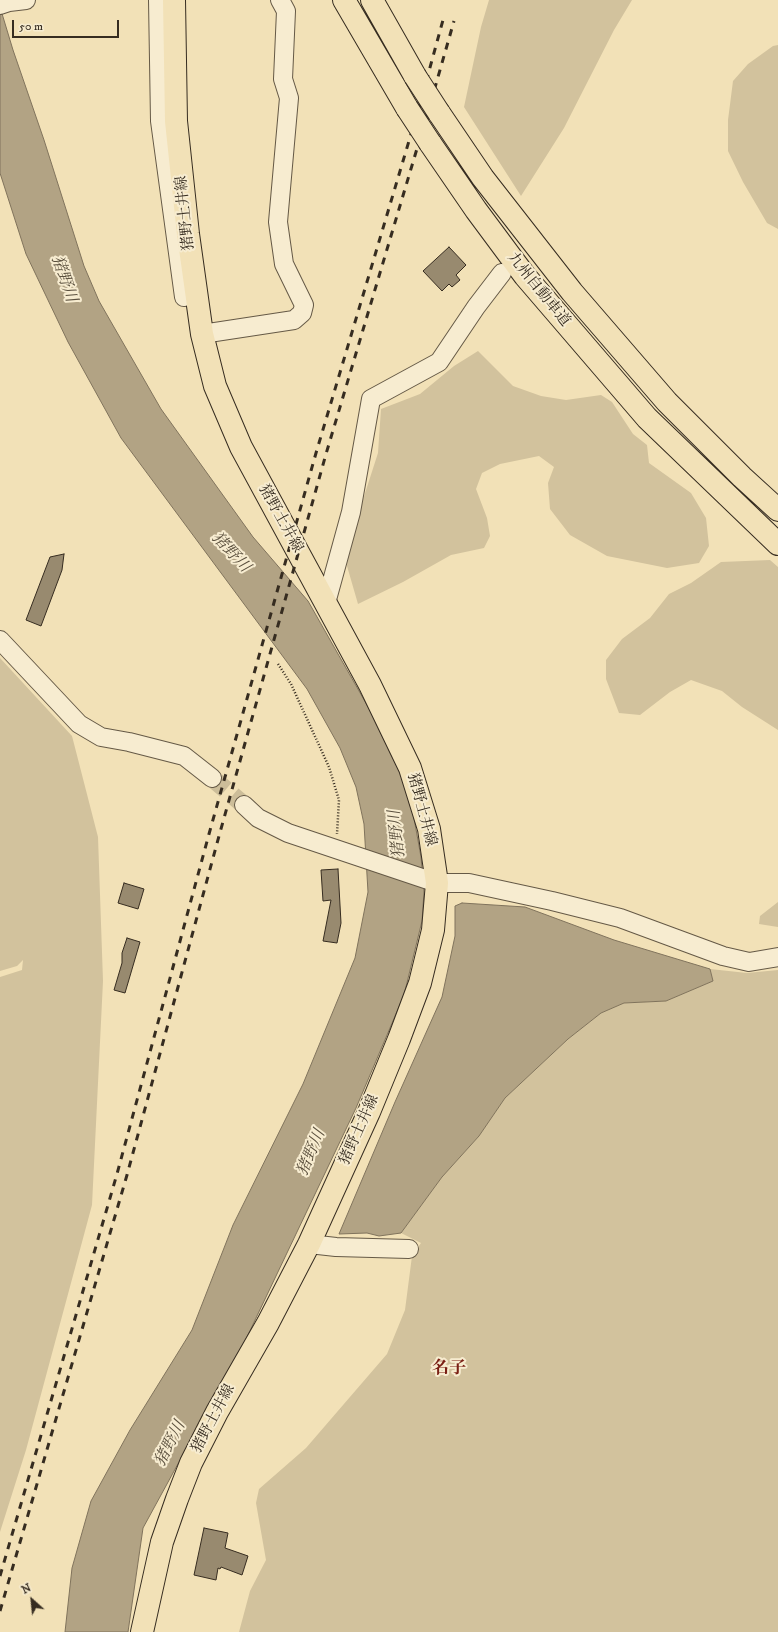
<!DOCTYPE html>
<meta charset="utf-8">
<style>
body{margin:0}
#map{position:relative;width:778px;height:1632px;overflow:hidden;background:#f2e1b7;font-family:"IM FELL DW Pica",serif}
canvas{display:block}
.north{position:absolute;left:12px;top:1580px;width:40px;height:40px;-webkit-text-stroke:3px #f7ecd0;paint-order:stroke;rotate:333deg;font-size:11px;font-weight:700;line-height:16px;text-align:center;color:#362c20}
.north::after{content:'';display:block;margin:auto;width:14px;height:18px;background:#362c20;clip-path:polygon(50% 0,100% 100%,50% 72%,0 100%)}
.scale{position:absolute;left:12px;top:20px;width:107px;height:18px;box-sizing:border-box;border:2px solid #362c20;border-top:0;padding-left:5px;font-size:12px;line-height:14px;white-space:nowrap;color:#362c20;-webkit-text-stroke:3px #f7ecd0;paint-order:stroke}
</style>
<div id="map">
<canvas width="778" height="1632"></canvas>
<div class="north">N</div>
<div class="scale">50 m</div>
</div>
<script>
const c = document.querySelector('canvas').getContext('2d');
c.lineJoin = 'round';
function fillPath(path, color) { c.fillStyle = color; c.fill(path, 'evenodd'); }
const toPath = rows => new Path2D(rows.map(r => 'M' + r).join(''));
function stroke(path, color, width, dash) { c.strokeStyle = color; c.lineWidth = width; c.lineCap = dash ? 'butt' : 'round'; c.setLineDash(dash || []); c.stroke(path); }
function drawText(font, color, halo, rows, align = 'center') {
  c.font = font + ' "IM FELL DW Pica","Noto Serif JP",serif'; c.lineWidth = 4; c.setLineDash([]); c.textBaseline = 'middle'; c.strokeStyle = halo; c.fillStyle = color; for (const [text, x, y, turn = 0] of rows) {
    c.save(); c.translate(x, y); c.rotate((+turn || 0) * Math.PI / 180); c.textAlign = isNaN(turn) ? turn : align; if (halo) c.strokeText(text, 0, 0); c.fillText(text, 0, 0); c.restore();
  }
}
fillPath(toPath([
 [489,0,632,0,614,30,564,128,521,196,464,107,481,27],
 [778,45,778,229,767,223,743,182,728,151,728,120,733,81,748,64,773,46],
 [478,351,513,386,541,396,566,400,601,395,612,402,633,434,647,445,649,463,691,493,706,518,709,546,699,563,667,568,607,556,570,535,550,509,548,483,554,467,539,456,500,464,482,473,476,489,487,518,490,536,484,548,451,555,403,582,358,604,347,566,348,546,378,453,381,409,420,394,454,366],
 [770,560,778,567,778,730,742,707,722,691,691,680,670,692,640,715,619,713,606,679,606,660,622,639,650,618,669,594,691,583,721,562],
 [0,658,72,736,98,837,103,981,92,1205,26,1450,0,1532,0,977,22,970,23,960,17,966,0,971],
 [778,902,778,927,759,924,760,916],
 [710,969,747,973,778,970,778,1632,239,1632,250,1591,266,1560,256,1503,259,1489,306,1448,387,1354,405,1310,412,1256,421,1243,401,1233,442,1177,479,1136,505,1098,568,1039,601,1013,624,1003,666,1001,713,981]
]), '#d2c29d');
const water = toPath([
 [0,7,13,50,44,140,84,266,99,301,161,409,253,537,308,601,380,728,408,785,421,857,424,892,422,921,404,995,356,1108,246,1339,143,1528,128,1632,65,1632,72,1568,91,1501,130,1430,192,1330,233,1225,303,1084,355,958,368,892,364,824,356,787,340,748,307,689,121,438,68,342,26,254,0,173,0,7],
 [462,903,525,907,614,940,710,969,713,981,666,1001,624,1003,601,1013,568,1039,505,1098,479,1136,442,1177,401,1233,379,1236,367,1233,339,1234,395,1102,442,997,455,936,455,906,462,903]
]);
fillPath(water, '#b2a384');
stroke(water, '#80735c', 1);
const building = toPath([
 [449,247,466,265,456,275,460,280,452,287,449,284,442,291,423,271,449,247],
 [64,554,62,570,41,626,26,620,50,557,64,554],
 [338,869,341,923,337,943,323,941,331,900,323,901,321,870,338,869],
 [124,883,144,889,138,909,118,903,124,883],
 [127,938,140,942,125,993,114,990,122,963,122,953,127,938],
 [204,1528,228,1533,225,1548,248,1556,242,1575,221,1567,220,1569,218,1568,216,1580,194,1575,204,1528]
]);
fillPath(building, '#988a6f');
stroke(building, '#362c20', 1);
stroke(toPath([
 [212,778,244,805]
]), '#ccbd99', 18, [18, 9]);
const minor = toPath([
 [158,0,160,121,184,297],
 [0,5,9,2,26,0],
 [202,334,294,320,302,313,304,305,284,264,278,222,289,98,283,79,286,11,280,0],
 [326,603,351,512,371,399,439,362,476,307,502,273],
 [0,640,79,724,101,737,129,742,184,756,212,778],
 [244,805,258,818,288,833,437,883,469,883,552,901,620,918,723,956,749,962,778,957],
 [309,1244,336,1247,409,1249]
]);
const major = toPath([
 [142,1632,162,1542,177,1499,191,1463,217,1412,268,1323,309,1244,369,1112,399,1039,420,983,433,930,437,883,429,829,410,768,370,685,241,447,215,386,202,334,188,234,176,121,174,0]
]);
const highway = toPath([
 [344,0,407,108],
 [372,0,415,76],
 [439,113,483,178,572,292,667,402,742,477,778,510],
 [430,143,476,210,525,276,647,418,778,544]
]);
stroke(minor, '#655946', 20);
stroke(major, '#362c20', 24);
stroke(highway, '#362c20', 24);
stroke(toPath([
 [278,664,291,684,329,767,339,800,337,834]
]), '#362c20', 2.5, [1, 2]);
stroke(minor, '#f7ecd0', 18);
stroke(major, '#f2e1b7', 22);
stroke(highway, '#f2e1b7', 22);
stroke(toPath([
 [0,1576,117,1174,209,834,316,453,420,104,443,20],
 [0,1611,127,1175,219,836,326,454,430,105,454,21]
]), '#362c20', 3, [7, 7]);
const highwayBridge = toPath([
 [415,76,439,113],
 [407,108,430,143]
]);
stroke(highwayBridge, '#362c20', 24, []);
stroke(highwayBridge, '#f2e1b7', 22);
drawText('15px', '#362c20', '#f7ecd0', [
 ["猪野土井線",186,213,-96],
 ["九州自動車道",538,290,51],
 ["猪野土井線",280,519,61],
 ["猪野土井線",421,810,75],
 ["猪野土井線",360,1130,-66],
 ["猪野土井線",214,1419,-62]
]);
drawText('italic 16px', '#5b503e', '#f7ecd0', [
 ["猪野川",63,279,71],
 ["猪野川",230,553,47],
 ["猪野川",398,834,-96],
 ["猪野川",312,1153,-67],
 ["猪野川",171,1444,-63]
]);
drawText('bold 17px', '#7a1f14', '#f7ecd0', [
 ["名子",449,1369]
]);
</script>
